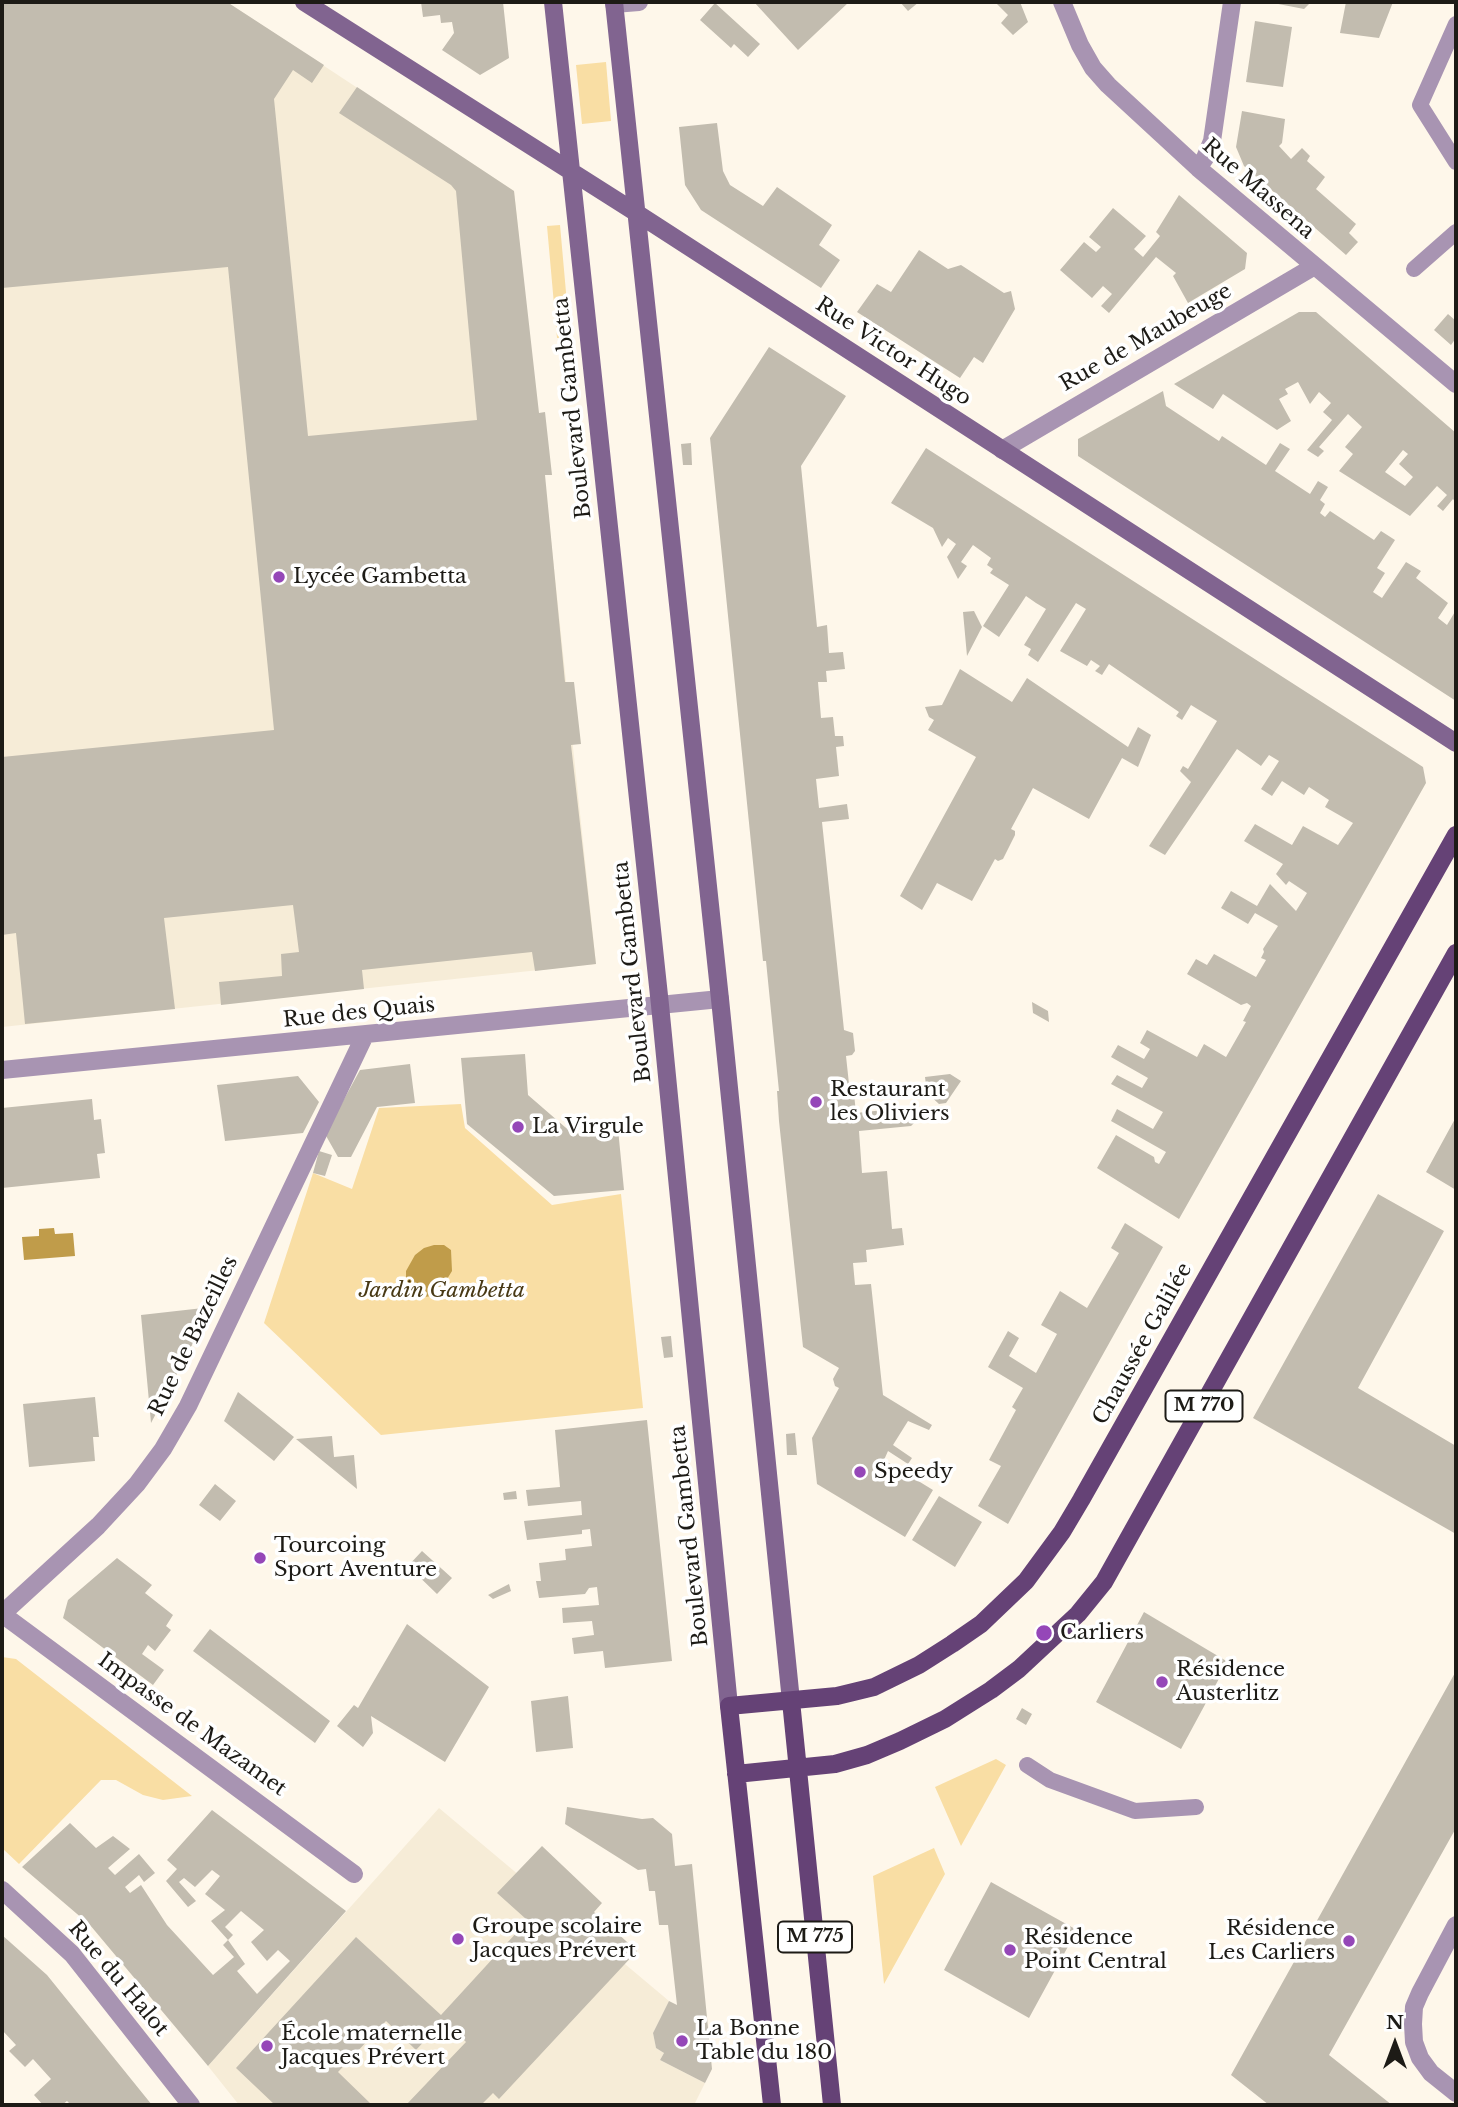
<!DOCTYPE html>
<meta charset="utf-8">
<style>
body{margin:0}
#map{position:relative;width:1458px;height:2107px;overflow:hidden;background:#fef7ea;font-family:"Libre Baskerville",serif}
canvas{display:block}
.frame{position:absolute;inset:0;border:4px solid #1d1b16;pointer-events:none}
.north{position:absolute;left:1360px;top:2009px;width:70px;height:70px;-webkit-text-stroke:5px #fff;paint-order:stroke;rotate:0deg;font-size:19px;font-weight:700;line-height:28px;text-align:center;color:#1d1b16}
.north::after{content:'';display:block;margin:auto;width:24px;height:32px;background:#1d1b16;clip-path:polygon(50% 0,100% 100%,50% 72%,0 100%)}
</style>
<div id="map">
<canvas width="1458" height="2107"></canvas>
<div class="frame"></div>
<div class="north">N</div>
</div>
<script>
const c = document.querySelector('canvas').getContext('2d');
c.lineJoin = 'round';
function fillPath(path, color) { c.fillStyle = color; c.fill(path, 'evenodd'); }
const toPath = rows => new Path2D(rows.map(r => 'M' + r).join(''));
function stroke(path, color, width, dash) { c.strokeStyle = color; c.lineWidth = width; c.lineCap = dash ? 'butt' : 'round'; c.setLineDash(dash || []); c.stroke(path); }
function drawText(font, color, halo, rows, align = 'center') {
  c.font = font + ' "Libre Baskerville",serif'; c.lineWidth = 7; c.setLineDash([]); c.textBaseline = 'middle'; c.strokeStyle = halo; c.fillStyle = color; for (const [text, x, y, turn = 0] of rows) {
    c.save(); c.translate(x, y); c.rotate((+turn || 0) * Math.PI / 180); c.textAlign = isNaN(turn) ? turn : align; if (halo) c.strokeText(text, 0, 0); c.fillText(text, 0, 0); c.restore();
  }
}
fillPath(toPath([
 [2,2,227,2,514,191,596,964,2,1027],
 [439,1808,669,2001,653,2033,656,2048,664,2053,660,2060,705,2083,694,2105,239,2105,208,2066]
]), '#f6ecd7');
fillPath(toPath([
 [606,62,611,121,582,124,576,65],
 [560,225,570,337,557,338,547,226],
 [461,1104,465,1128,552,1205,621,1194,643,1408,381,1435,264,1323,313,1173,352,1189,379,1108],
 [2,1657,16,1659,192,1796,163,1800,143,1795,116,1780,101,1780,19,1864,2,1848],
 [996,1759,1006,1765,961,1846,935,1787],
 [934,1848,945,1874,884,1984,873,1876]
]), '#f9dea4');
fillPath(toPath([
 [54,1228,55,1234,73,1233,75,1256,24,1260,22,1237,39,1236,39,1229],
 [434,1245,444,1245,451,1250,452,1271,444,1284,431,1296,418,1298,410,1296,406,1290,406,1271,415,1255,424,1248]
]), '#c09c4a');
fillPath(toPath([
 [2,2,227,2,324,65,312,83,293,70,274,99,308,436,477,420,456,191,451,185,339,113,357,87,514,191,539,413,545,412,552,475,545,475,565,682,574,682,581,744,571,745,596,964,535,971,532,952,362,970,364,989,221,1005,219,982,282,976,281,954,299,952,293,905,164,918,175,1009,25,1024,16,933,2,935,2,757,274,730,228,267,2,288],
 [421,2,503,2,509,58,480,75,442,50,454,33,452,22,441,23,440,15,423,17],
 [754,2,849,2,798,50],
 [900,2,919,2,908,11],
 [995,2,1020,2,1028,22,1013,35,1001,23,1008,15],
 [1268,2,1311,2,1304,9],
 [1346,2,1393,2,1379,38,1340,33],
 [715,3,760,44,748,57,734,44,731,48,700,20],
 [1255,21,1292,27,1283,87,1246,82],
 [1242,111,1285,119,1282,143,1279,146,1291,159,1302,148,1310,156,1307,161,1325,177,1316,189,1356,224,1349,233,1358,242,1346,255,1244,166,1236,147],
 [717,123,723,171,730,185,763,206,777,187,832,225,819,245,840,260,821,288,701,210,685,185,679,127],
 [1179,195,1247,253,1245,269,1188,303,1173,276,1176,273,1156,257,1109,313,1101,306,1112,294,1103,286,1092,298,1060,270,1084,242,1096,252,1101,247,1089,237,1113,208,1146,236,1134,249,1143,257,1160,236,1156,232],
 [919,250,948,269,961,265,1004,293,1011,291,1015,309,983,363,974,357,960,378,857,312,877,284,891,292],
 [1299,312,1316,312,1456,433,1456,503,1453,499,1443,511,1437,506,1447,495,1437,486,1410,516,1339,471,1353,454,1345,447,1362,427,1348,414,1319,447,1324,451,1318,457,1307,450,1332,420,1323,412,1331,403,1319,392,1310,404,1298,382,1285,389,1288,394,1279,399,1291,421,1277,430,1223,394,1213,409,1174,384],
 [1403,450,1408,454,1399,464,1413,477,1405,486,1385,472],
 [1448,314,1456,321,1456,338,1451,345,1434,330],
 [769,347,846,396,801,466,817,627,827,625,829,653,843,652,845,669,826,671,827,682,818,682,821,718,833,717,835,736,843,736,844,746,836,747,839,776,816,779,819,808,847,804,849,819,822,822,844,1030,853,1033,855,1051,852,1055,846,1056,849,1084,853,1084,856,1113,912,1107,914,1123,911,1126,859,1131,862,1173,887,1171,892,1229,902,1228,904,1245,866,1250,867,1262,853,1263,855,1285,871,1284,883,1395,932,1425,929,1430,908,1421,893,1445,912,1458,908,1464,888,1451,884,1460,933,1490,905,1537,817,1484,812,1438,839,1388,835,1386,833,1379,839,1368,803,1347,779,1121,777,1091,779,1091,766,961,763,961,710,438],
 [1163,391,1166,406,1219,441,1222,436,1266,465,1280,443,1290,449,1275,471,1310,494,1318,481,1328,487,1320,500,1325,504,1320,513,1325,517,1330,511,1374,540,1381,531,1395,540,1377,568,1385,573,1373,592,1382,598,1406,562,1421,571,1416,578,1448,603,1438,618,1447,625,1456,610,1456,701,1078,456,1078,439],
 [691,443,692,465,683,465,681,444],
 [926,448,1423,767,1426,783,1179,1219,1097,1168,1116,1135,1154,1157,1155,1162,1159,1164,1166,1152,1111,1121,1117,1109,1153,1129,1163,1112,1111,1084,1117,1075,1142,1088,1148,1078,1111,1057,1118,1045,1144,1059,1150,1049,1140,1043,1147,1030,1197,1057,1204,1044,1226,1057,1246,1022,1243,1021,1251,1006,1247,1003,1241,1005,1187,974,1196,959,1207,965,1214,954,1256,977,1266,960,1261,958,1264,952,1263,949,1278,926,1255,913,1248,924,1221,908,1231,891,1257,906,1270,884,1296,911,1307,893,1289,881,1286,885,1276,874,1283,864,1244,841,1255,824,1292,845,1303,826,1338,845,1353,823,1325,807,1329,800,1309,787,1304,795,1282,781,1272,796,1261,789,1279,761,1269,755,1261,766,1237,749,1165,855,1149,846,1191,782,1180,771,1183,766,1188,769,1217,721,1191,705,1182,720,1176,716,1179,712,1109,664,1102,675,1095,671,1100,666,1091,660,1087,666,1060,651,1086,609,1076,603,1038,662,1028,655,1031,649,1024,645,1046,609,1036,603,1026,596,999,637,983,626,1009,585,990,573,993,569,987,565,991,558,973,545,961,562,967,566,958,579,947,557,956,544,948,538,942,547,933,528,891,503],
 [580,459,582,480,573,481,571,460],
 [974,611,982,627,967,656,963,612],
 [960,669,1012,702,1027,678,1128,747,1138,727,1151,735,1138,767,1122,758,1089,819,1033,788,1011,829,1015,831,1015,835,1003,859,998,861,995,859,972,901,937,883,922,910,900,896,976,757,928,730,934,720,929,717,925,707,942,705],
 [1032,1002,1048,1011,1049,1022,1033,1013],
 [525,1054,528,1095,573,1134,618,1129,624,1190,554,1196,467,1124,461,1058],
 [410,1064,415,1103,377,1107,351,1157,338,1157,325,1134,360,1070],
 [950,1074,961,1081,946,1103,939,1104,927,1093,925,1077],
 [298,1076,319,1102,303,1133,225,1141,217,1085],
 [92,1099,94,1120,101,1119,105,1153,97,1154,100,1178,2,1188,2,1108],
 [1456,1117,1456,1190,1426,1172],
 [319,1151,332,1155,325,1176,313,1173],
 [1378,1194,1444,1231,1358,1388,1456,1446,1456,1534,1253,1418],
 [1125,1223,1163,1247,1008,1524,978,1506,1001,1466,989,1460,1016,1410,1012,1407,1023,1388,988,1367,1008,1331,1019,1338,1009,1356,1036,1373,1057,1334,1041,1325,1060,1291,1087,1308,1119,1253,1111,1248],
 [212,1307,151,1423,141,1315],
 [671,1336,673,1357,664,1358,661,1337],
 [238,1392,294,1437,274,1461,224,1421],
 [95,1397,99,1437,93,1437,95,1461,29,1467,23,1404],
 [647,1420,672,1661,605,1668,603,1651,574,1654,572,1638,594,1635,592,1621,563,1623,562,1608,599,1605,597,1587,589,1588,585,1594,539,1598,536,1581,541,1581,539,1563,566,1560,565,1549,592,1546,590,1529,582,1530,582,1534,527,1540,524,1521,582,1515,581,1501,528,1506,526,1490,560,1487,555,1430],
 [795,1433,797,1455,787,1455,786,1434],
 [332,1436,334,1457,354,1455,357,1489,296,1439],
 [215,1484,236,1501,220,1521,199,1505],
 [516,1491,517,1499,504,1500,503,1493],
 [939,1496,982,1522,955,1567,912,1540],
 [422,1551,452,1578,437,1594,408,1566],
 [117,1558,152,1585,145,1593,173,1615,166,1626,171,1630,155,1651,148,1645,142,1654,164,1670,153,1685,63,1618,68,1600],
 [509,1584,511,1591,493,1599,488,1595],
 [1144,1612,1228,1662,1181,1749,1096,1702],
 [407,1624,489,1687,445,1762,371,1716,373,1733,363,1747,337,1726,354,1705,358,1708],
 [210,1629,330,1721,315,1743,193,1651],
 [1456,1671,1456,1828,1329,2055,1392,2105,1269,2105,1231,2075],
 [568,1696,573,1748,536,1752,531,1701],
 [1022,1708,1032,1714,1026,1725,1016,1719],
 [567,1807,642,1819,653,1818,672,1834,675,1866,692,1864,712,2069,705,2083,660,2060,664,2053,656,2048,653,2033,669,2001,677,2005,668,1925,659,1925,655,1891,649,1891,646,1869,638,1870,565,1824],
 [212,1810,346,1911,208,2066,90,1925,22,1867,70,1823,96,1848,113,1836,130,1849,108,1868,115,1875,139,1854,155,1873,144,1882,139,1875,125,1887,130,1893,141,1885,167,1925,213,1975,234,1957,223,1945,228,1940,245,1964,237,1971,257,1994,290,1961,278,1950,267,1961,251,1942,264,1930,241,1911,225,1927,233,1935,228,1940,211,1921,225,1910,205,1894,220,1876,212,1870,195,1887,184,1878,179,1882,196,1901,188,1907,166,1881,177,1869,167,1860],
 [542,1846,602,1903,594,1912,637,1951,499,2099,493,2093,481,2105,406,2105,466,2042,444,2020,416,2050,386,2021,338,2072,372,2105,275,2105,236,2068,356,1937,441,2015,518,1931,517,1929,526,1919,497,1893],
 [991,1882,1077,1930,1029,2018,944,1970],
 [2,1935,47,1975,152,2105,71,2105,67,2101,62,2105,43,2105,34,2095,51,2079,33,2059,25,2067,9,2051,16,2045,2,2030]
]), '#c2bcaf');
stroke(toPath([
 [1456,24,1420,105,1456,162],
 [1414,269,1456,232],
 [1027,1765,1050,1780,1135,1811,1196,1807]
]), '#a894b2', 16);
stroke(toPath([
 [1062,2,1080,45,1093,68,1108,85,1198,168,1456,384],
 [614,4,639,2],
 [1198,168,1205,158,1212,141,1232,2],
 [1002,450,1313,267],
 [2,1070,720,999],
 [2,1614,98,1526,137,1484,163,1449,188,1406,365,1035],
 [2,1614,354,1874],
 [2,1890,72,1954,191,2105],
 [1456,1925,1420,1993,1414,2007,1413,2024,1414,2042,1420,2058,1431,2073,1456,2093]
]), '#a894b2', 18);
stroke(toPath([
 [304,2,635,212,1456,743],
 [553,2,660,1005,729,1706],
 [614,2,720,999,791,1701]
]), '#816490', 18);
stroke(toPath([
 [791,1701,832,2105],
 [736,1774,835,1764,867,1755,900,1741,945,1719,991,1690,1019,1669,1078,1614,1104,1582,1456,953],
 [772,2105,729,1706,837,1696,874,1687,919,1665,952,1644,981,1624,1026,1581,1062,1532,1081,1500,1456,835]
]), '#654276', 18);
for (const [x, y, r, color] of [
 [279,577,7,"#9547b8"],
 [816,1102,7,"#9547b8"],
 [518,1127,7,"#9547b8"],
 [860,1472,7,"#9547b8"],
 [260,1558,7,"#9547b8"],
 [1044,1633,9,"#9547b8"],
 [1162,1682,7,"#9547b8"],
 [458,1939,7,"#9547b8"],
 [1349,1941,7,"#9547b8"],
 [1010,1950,7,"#9547b8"],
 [682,2041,7,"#9547b8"],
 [267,2046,7,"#9547b8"]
]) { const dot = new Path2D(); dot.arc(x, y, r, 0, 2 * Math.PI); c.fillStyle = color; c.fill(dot); stroke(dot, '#fff', 2.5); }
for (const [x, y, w] of [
 [1204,1406,77],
 [815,1937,74]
]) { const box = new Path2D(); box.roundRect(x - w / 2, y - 15.5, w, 31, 5); c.fillStyle = '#fff'; c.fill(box); stroke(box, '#1d1b16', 2); }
drawText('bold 19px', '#1d1b16', null, [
 ["M 770",1204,1406],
 ["M 775",815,1937]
]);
drawText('21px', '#1d1b16', '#fff', [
 ["Rue Massena",1258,189,41],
 ["Rue de Maubeuge",1146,338,-30],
 ["Rue Victor Hugo",893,352,33],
 ["Boulevard Gambetta",573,408,-96],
 ["Boulevard Gambetta",633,972,-96],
 ["Rue des Quais",359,1013,-6],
 ["Rue de Bazeilles",194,1336,-64],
 ["Chaussée Galilée",1143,1344,-61],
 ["Boulevard Gambetta",690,1536,-96],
 ["Impasse de Mazamet",192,1725,36],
 ["Rue du Halot",118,1979,50]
]);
drawText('21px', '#1d1b16', '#fff', [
 ["Lycée Gambetta",293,577],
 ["Restaurant",830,1090],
 ["les Oliviers",830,1114],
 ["La Virgule",532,1127],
 ["Speedy",874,1472],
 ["Tourcoing",274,1546],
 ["Sport Aventure",274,1570],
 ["Carliers",1060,1633],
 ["Résidence",1176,1670],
 ["Austerlitz",1176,1694],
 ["Groupe scolaire",472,1927],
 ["Jacques Prévert",472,1951],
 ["Résidence",1335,1929,"right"],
 ["Les Carliers",1335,1953,"right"],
 ["Résidence",1024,1938],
 ["Point Central",1024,1962],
 ["La Bonne",696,2029],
 ["Table du 180",696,2053],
 ["École maternelle",281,2034],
 ["Jacques Prévert",281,2058]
], 'left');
drawText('italic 21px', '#483915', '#fff', [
 ["Jardin Gambetta",442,1291]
]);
</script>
